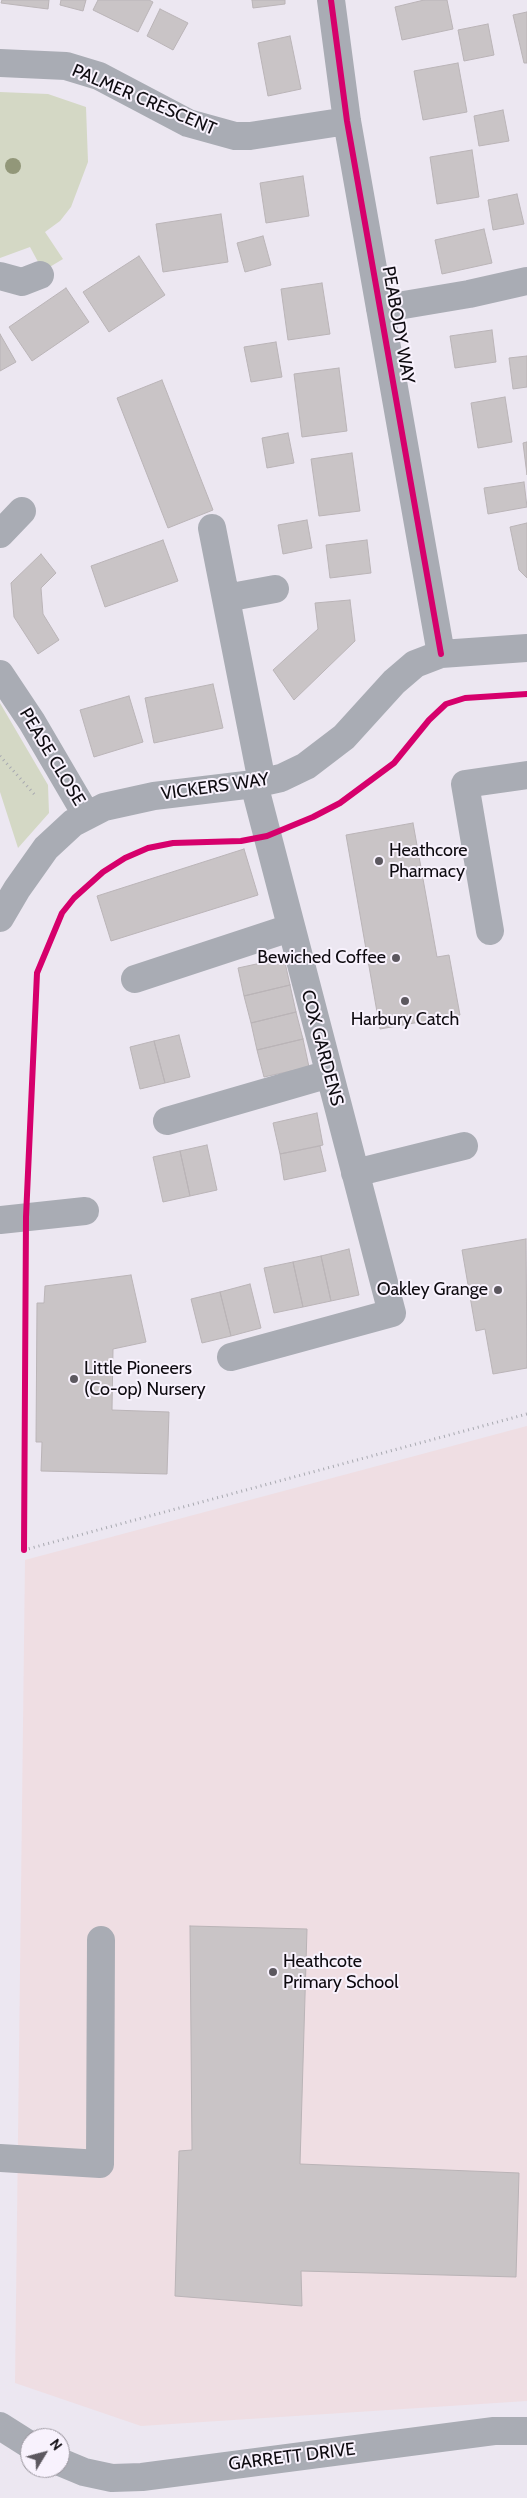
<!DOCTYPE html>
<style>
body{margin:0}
#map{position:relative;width:527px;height:2498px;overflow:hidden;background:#ece7f1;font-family:Cabin,sans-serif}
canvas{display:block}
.north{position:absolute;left:20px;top:2428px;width:50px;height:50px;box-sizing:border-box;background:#f8f2fd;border:1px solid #9a969e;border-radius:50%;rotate:53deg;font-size:14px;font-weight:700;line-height:20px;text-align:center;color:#0e0b10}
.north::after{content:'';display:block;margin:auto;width:18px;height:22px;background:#5c585f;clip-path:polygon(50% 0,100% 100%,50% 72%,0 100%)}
</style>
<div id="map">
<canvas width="527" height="2498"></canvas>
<div class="north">N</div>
</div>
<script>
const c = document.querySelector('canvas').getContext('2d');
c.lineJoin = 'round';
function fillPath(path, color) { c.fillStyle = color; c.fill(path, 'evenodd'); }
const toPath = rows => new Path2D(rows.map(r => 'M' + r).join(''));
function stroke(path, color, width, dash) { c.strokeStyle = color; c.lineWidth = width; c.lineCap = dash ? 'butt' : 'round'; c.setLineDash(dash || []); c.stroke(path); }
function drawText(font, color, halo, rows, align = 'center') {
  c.font = font + ' Cabin,sans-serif'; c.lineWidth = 4; c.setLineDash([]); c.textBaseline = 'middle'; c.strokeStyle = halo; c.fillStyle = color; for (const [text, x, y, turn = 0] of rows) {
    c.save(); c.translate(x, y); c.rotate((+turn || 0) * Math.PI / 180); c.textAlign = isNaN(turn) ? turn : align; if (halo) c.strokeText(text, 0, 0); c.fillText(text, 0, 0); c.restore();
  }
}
fillPath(toPath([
 [527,1426,527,2401,141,2426,15,2383,25,1560]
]), '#efdee3');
fillPath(toPath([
 [0,92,48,94,86,107,88,162,71,207,60,221,45,232,63,259,43,271,30,247,0,258],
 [0,703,48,785,49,813,18,848,0,792]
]), '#d4d8c5');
const building = toPath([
 [2,0,49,0,48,9,1,3,2,0],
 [61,0,86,0,83,11,60,5,61,0],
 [98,0,149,0,153,2,138,32,93,10,98,0],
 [252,0,285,0,285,4,253,8,252,0],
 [424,0,447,0,453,29,402,40,395,7,424,0],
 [160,9,188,23,173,50,147,36,160,9],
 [527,12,527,63,524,63,513,15,527,12],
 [488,24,494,55,464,61,458,30,488,24],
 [290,36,301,89,268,96,258,43,290,36],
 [458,63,467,112,423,120,414,71,458,63],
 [503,110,509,141,479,146,474,116,503,110],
 [472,150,479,197,437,204,430,157,472,150],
 [303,176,309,216,266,223,260,183,303,176],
 [517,194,524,224,493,230,488,200,517,194],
 [221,214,228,262,163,272,156,224,221,214],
 [484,229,492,263,442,274,435,240,484,229],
 [263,236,271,265,245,272,237,243,263,236],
 [139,256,165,295,109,332,83,292,139,256],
 [322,283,330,334,288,340,281,289,322,283],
 [66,288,89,322,32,361,9,327,66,288],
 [492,330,496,362,455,368,450,336,492,330],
 [0,334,16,362,0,371,0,334],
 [276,342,282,377,251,382,244,347,276,342],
 [527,356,527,387,513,389,509,358,527,356],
 [339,368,347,431,302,437,294,374,339,368],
 [162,380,213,510,168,528,117,398,162,380],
 [505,397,512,442,478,448,471,403,505,397],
 [288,433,294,463,267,468,262,438,288,433],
 [527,442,527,475,523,443,527,442],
 [352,453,360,511,319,516,311,459,352,453],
 [524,482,527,507,488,514,484,488,524,482],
 [307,520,312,548,283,554,278,525,307,520],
 [527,523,527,578,519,570,510,527,527,523],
 [163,540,178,581,105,607,91,566,163,540],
 [367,540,371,573,330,578,326,545,367,540],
 [41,554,56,573,41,588,43,614,59,640,38,654,14,617,11,583,41,554],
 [350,600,355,641,294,700,273,670,318,629,315,603,350,600],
 [213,684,223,728,154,743,145,698,213,684],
 [129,696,143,742,94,757,80,710,129,696],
 [413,823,437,957,449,955,460,1015,380,1029,346,835,413,823],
 [244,849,258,895,111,941,97,896,244,849],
 [284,958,290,985,244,996,238,968,284,958],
 [290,985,296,1012,251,1023,244,996,290,985],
 [296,1012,303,1039,257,1050,251,1023,296,1012],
 [179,1035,190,1077,165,1083,154,1041,179,1035],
 [303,1039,309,1067,264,1077,257,1050,303,1039],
 [154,1041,165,1083,140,1089,130,1047,154,1041],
 [317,1113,323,1145,280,1154,273,1123,317,1113],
 [207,1145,217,1190,190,1196,180,1151,207,1145],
 [320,1146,326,1171,284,1180,280,1154,320,1146],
 [180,1151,190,1196,163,1202,153,1157,180,1151],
 [526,1239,527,1368,493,1374,485,1329,476,1331,462,1250,526,1239],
 [349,1249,359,1295,331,1301,321,1256,349,1249],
 [321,1256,331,1301,303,1307,293,1262,321,1256],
 [293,1262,303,1307,274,1313,264,1268,293,1262],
 [131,1275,146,1342,113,1349,112,1410,169,1412,167,1474,41,1471,42,1442,36,1442,37,1303,44,1303,45,1286,131,1275],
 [250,1284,261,1328,231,1336,220,1292,250,1284],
 [220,1292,231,1336,202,1343,191,1299,220,1292],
 [190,1926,307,1929,300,2164,519,2173,516,2277,301,2271,302,2306,175,2296,179,2151,192,2150,190,1926]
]);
fillPath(building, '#c9c4c6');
stroke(building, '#bab4b7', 1);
stroke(toPath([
 [0,756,36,796],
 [24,1550,527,1414]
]), '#a8a9b0', 3, [1, 4]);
stroke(toPath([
 [331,0,347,121,441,654],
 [0,63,66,66,99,76,188,123,235,136,250,136,347,121],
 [0,276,22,282,40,275],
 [380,309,469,294,527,281],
 [212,528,262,782],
 [0,534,22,511],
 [226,598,275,589],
 [0,674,32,722,87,816],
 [0,918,17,889,46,848,73,823,104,807,154,796,254,784,281,778,306,766,344,737,394,682,415,664,441,654,527,648],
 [490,931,465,784,527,775],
 [135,979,290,928],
 [167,1121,329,1074],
 [355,1173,464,1146],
 [0,1220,85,1211],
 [231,1357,392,1313,254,784],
 [0,2158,100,2164,101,1940],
 [0,2426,30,2445],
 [60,2462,84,2472,112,2478,142,2477,494,2431,527,2431]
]), '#a9acb4', 28);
stroke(toPath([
 [331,0,347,121,441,654],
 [24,1550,26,1217,37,973,62,913,74,898,103,872,125,858,148,848,173,843,241,841,267,836,313,817,340,803,394,763,429,720,446,704,465,698,527,694]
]), '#d6006c', 6);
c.fillStyle = '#929779';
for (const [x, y] of [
 [13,166]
]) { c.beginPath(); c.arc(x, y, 8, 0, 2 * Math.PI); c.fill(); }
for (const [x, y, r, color] of [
 [379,861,5,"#5c585f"],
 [396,958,5,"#5c585f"],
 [405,1001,5,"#5c585f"],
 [498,1290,5,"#5c585f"],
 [74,1379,5,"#5c585f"],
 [273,1972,5,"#5c585f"]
]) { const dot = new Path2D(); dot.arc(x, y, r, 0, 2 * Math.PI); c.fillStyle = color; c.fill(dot); stroke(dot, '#f8f2fd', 2); }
drawText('18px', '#0e0b10', '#f8f2fd', [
 ["PALMER CRESCENT",144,100,23],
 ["PEABODY WAY",398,325,80],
 ["PEASE CLOSE",52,757,59],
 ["VICKERS WAY",215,787,-8],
 ["COX GARDENS",322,1048,75],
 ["GARRETT DRIVE",292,2457,-7]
]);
drawText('18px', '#0e0b10', '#f8f2fd', [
 ["Heathcore",389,851],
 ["Pharmacy",389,872],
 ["Bewiched Coffee",386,958,"right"],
 ["Harbury Catch",405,1020,"center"],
 ["Oakley Grange",488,1290,"right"],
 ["Little Pioneers",84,1369],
 ["(Co-op) Nursery",84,1390],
 ["Heathcote",283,1962],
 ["Primary School",283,1983]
], 'left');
</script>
